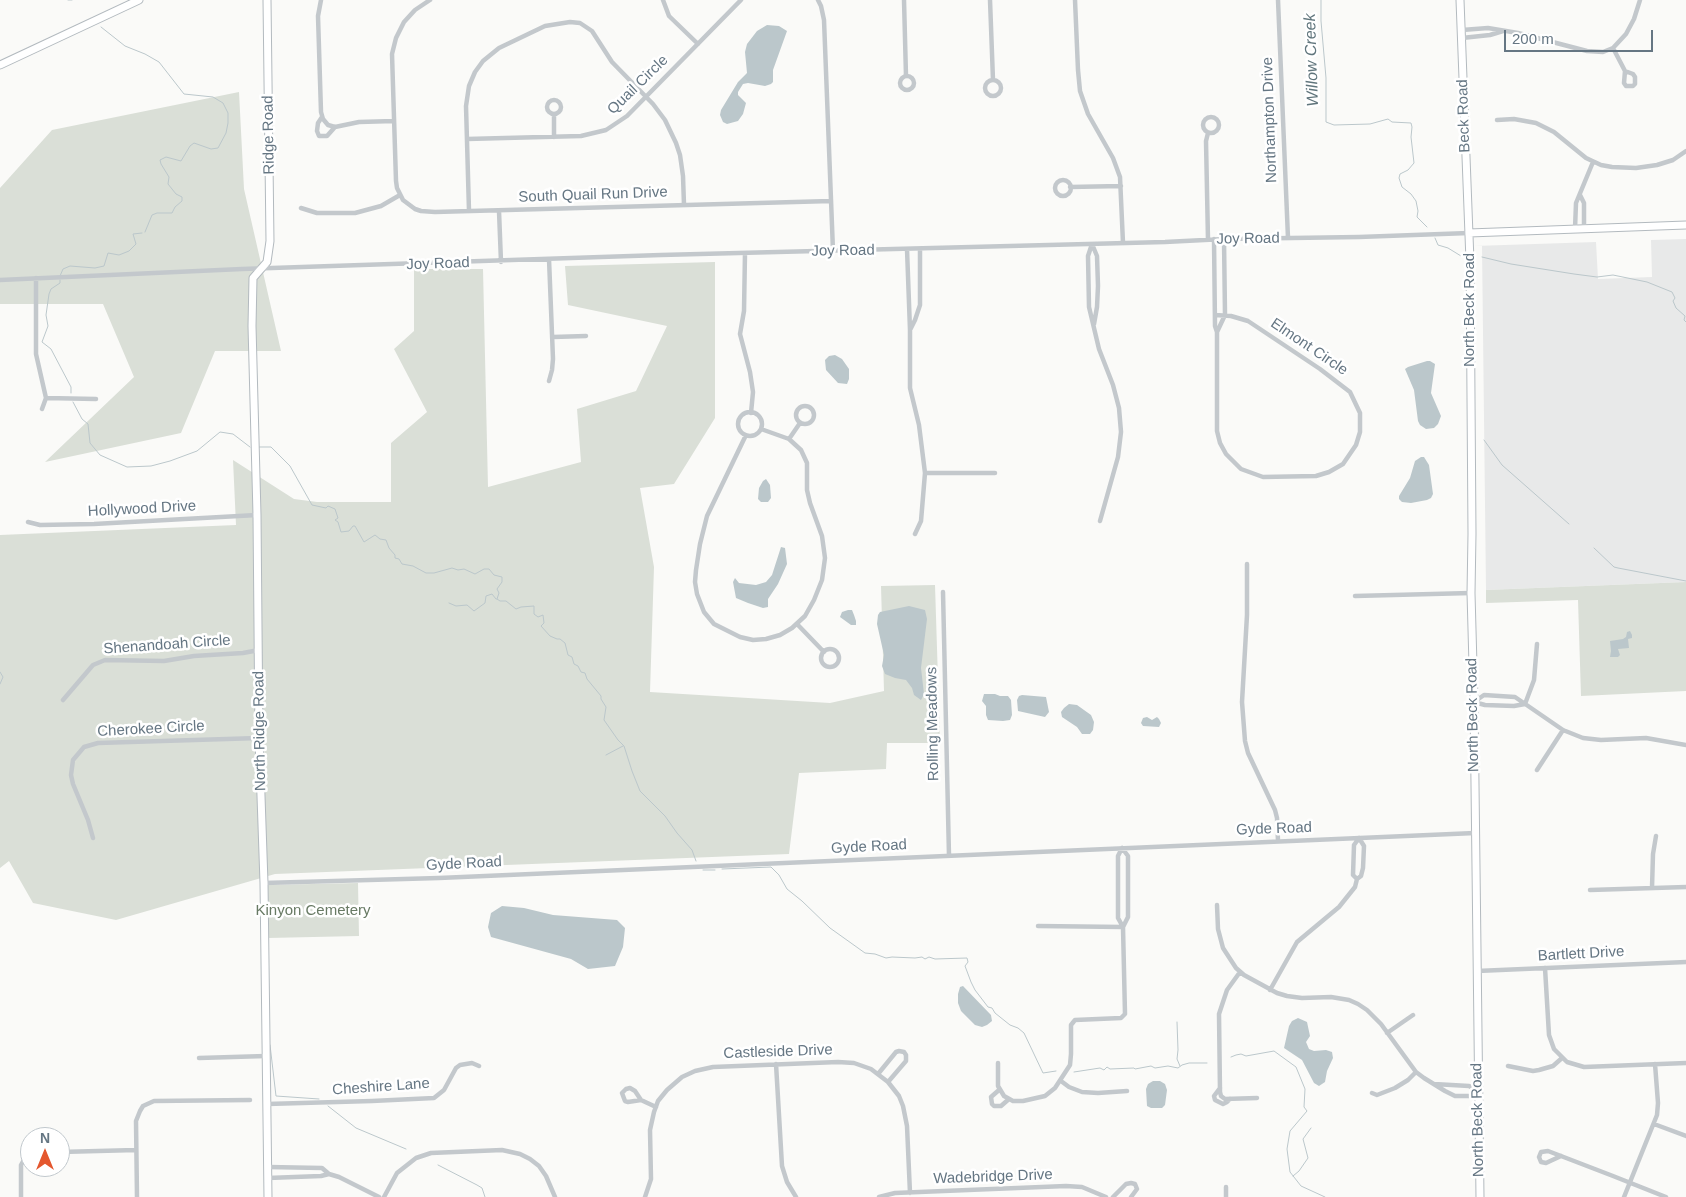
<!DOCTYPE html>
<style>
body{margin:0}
#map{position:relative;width:1686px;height:1197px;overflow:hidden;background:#fafaf8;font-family:Helvetica,sans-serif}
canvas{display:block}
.north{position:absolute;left:20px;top:1127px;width:50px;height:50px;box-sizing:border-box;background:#fff;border:1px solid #c1c8cd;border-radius:50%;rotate:0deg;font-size:14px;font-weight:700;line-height:20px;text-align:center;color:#657683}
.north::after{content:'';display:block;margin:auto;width:18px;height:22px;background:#e4572e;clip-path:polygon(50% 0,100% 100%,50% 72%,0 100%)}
.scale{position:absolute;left:1504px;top:30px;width:149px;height:22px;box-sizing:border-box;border:2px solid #657683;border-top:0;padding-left:6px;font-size:15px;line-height:18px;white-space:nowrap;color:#657683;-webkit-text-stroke:4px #fff;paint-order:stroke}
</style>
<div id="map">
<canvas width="1686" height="1197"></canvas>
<div class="north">N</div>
<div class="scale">200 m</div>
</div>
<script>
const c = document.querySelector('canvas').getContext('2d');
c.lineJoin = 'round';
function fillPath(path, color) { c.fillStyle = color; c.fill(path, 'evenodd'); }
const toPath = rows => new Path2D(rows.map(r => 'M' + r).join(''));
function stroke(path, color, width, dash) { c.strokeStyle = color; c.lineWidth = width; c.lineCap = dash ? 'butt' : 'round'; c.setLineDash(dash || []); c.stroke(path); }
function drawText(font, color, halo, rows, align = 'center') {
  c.font = font + ' Helvetica,sans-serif'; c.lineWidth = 5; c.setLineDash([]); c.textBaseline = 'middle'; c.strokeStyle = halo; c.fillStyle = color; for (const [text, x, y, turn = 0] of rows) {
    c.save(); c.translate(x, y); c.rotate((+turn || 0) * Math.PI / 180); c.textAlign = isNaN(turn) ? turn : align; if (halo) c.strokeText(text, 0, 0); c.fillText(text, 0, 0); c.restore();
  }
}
fillPath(toPath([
 [1686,239,1686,582,1486,590,1482,246,1474,246,1596,242,1598,279,1652,277,1651,240]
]), '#e8e9e9');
fillPath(toPath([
 [239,92,244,189,281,351,215,351,181,433,45,462,134,377,103,304,0,304,0,188,52,130],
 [715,262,715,418,674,484,640,488,654,567,650,692,830,703,884,691,881,586,935,585,940,743,887,743,886,769,799,773,789,854,275,874,116,920,33,903,9,861,0,868,0,535,236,525,233,460,294,499,317,502,391,502,391,443,427,412,394,349,414,331,414,269,483,269,488,487,581,462,577,409,636,391,667,326,568,305,565,266],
 [1686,582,1686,691,1581,696,1578,600,1486,603,1486,590],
 [358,883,359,936,268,938,267,885]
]), '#dadfd7');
fillPath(toPath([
 [767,25,779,26,787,31,773,70,773,82,771,84,765,86,748,83,743,84,738,92,738,95,746,103,743,114,738,121,727,124,723,122,720,115,721,110,738,82,747,73,745,52,747,44,757,31],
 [835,355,842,359,849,369,849,379,847,384,838,383,826,370,825,360,829,356],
 [1427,361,1430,361,1435,364,1431,393,1441,416,1438,424,1434,428,1426,429,1420,425,1418,421,1414,390,1405,369,1408,367],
 [1421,457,1424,457,1429,465,1433,494,1431,498,1427,500,1411,503,1402,502,1399,499,1399,496,1410,478,1415,461],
 [766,479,770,485,771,498,768,502,761,502,758,499,759,488,763,481],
 [781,547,785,548,787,564,778,584,768,599,768,607,763,608,748,603,736,598,733,582,735,578,739,583,756,585,766,582,772,575],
 [909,606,925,610,927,619,921,668,924,694,921,700,914,695,912,688,906,680,895,678,885,674,882,666,884,655,877,624,878,615,880,612],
 [848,610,852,610,854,615,856,621,856,625,851,625,840,617,842,612],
 [1630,631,1632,635,1632,638,1628,639,1629,648,1618,649,1620,655,1618,657,1610,657,1611,651,1610,641,1623,639,1626,637,1627,632],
 [984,694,995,694,1000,696,1008,696,1011,700,1012,715,1010,720,1003,721,988,720,986,715,986,706,982,701],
 [1022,695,1046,697,1049,712,1045,717,1018,711,1017,700,1019,696],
 [1069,704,1077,705,1091,715,1094,722,1093,730,1090,734,1082,734,1077,727,1062,717,1061,712,1064,708],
 [1147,717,1152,720,1157,717,1159,719,1161,723,1159,727,1143,726,1141,723,1143,718],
 [502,906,524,908,553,915,617,920,625,928,623,947,615,966,588,969,571,959,491,937,488,927,491,913],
 [963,986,991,1015,992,1021,987,1025,982,1027,975,1025,961,1011,958,1003,958,994,960,987],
 [1298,1018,1307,1022,1310,1036,1306,1042,1309,1049,1314,1051,1326,1050,1332,1052,1333,1058,1327,1071,1325,1082,1319,1086,1314,1083,1302,1060,1284,1048,1289,1026,1292,1021],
 [1153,1081,1160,1081,1165,1084,1167,1090,1165,1105,1162,1108,1151,1108,1147,1106,1146,1089,1148,1084]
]), '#bbc7cb');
stroke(toPath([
 [68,0,72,0],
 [1321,0,1321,21,1326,78,1326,122,1334,125,1370,124,1388,119,1392,122,1411,123,1412,127,1411,137,1414,163,1408,170,1400,174,1399,178,1402,187,1411,194,1416,201,1418,211,1417,217,1427,227],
 [101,27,125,46,145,54,159,62,184,94,213,97,223,103,228,113,228,123,226,133,218,148,211,149,194,143,190,146,181,161,166,157,160,160,161,164,169,177,168,184,176,194,182,197,182,201,175,207,172,213,157,213,152,215,145,232],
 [1435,238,1438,245,1448,248,1461,256],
 [1482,257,1511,264,1574,274,1597,277,1613,275,1647,282,1672,292,1675,298,1673,301,1676,308,1685,316,1684,320,1686,322],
 [60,276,63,269,70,266,95,268,104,266,108,253,119,255,129,251,136,244,133,234,142,233],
 [60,280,60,283,51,289,49,294,46,315,48,326,42,342,51,349,71,387,71,393],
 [73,402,82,419,88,424,90,443,100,455,127,467,151,466,170,461,197,451,220,432,233,434,250,447],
 [1484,440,1502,465,1569,524],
 [259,447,271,447,290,466,312,505,326,508,328,506,335,509,338,518,335,520,338,522,341,532,349,531,353,526,355,526,364,542,375,535,380,539,386,540,389,548,395,555,395,558,399,559,402,564,413,566,426,573,434,573,452,568,458,570,464,569,475,574,484,569,489,569,494,575,502,577,502,582,497,589,499,593,497,599],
 [1594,548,1614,567,1618,568,1686,581],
 [497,599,500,601,506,601,516,609,521,607,534,606,534,614,538,617,543,615,544,623,541,626,550,636,557,639,560,639,565,643,568,655,572,657,574,664,578,666,581,672,585,673,587,679,601,696,601,699,606,707,604,720,618,740,624,746,632,771,640,791,665,816,677,833,692,850,696,861],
 [449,603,456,606,467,605,474,611,485,603,486,596,492,594,496,599],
 [0,672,3,677,0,684],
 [606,755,623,746],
 [722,869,771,867,779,875,787,889,802,901,830,928,865,953,875,954,886,958,892,957,915,958,922,957,925,959,929,957,935,959,967,958,968,962,965,966,971,982,975,990,988,1007,992,1008,995,1013,1010,1025,1018,1028,1024,1033,1043,1073,1056,1071],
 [703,870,715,870],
 [1177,1022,1178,1050,1177,1059,1180,1066],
 [270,1045,276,1096,319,1099],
 [1231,1057,1236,1055,1241,1054,1246,1056,1274,1051,1296,1067,1305,1089,1304,1107,1307,1111,1290,1131,1287,1149,1290,1172,1301,1186,1325,1197],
 [1074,1072,1100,1068,1104,1070,1107,1067,1110,1069,1134,1068,1135,1069,1151,1066,1155,1068,1168,1066,1178,1068,1182,1065,1189,1063,1207,1063],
 [328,1106,356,1128,406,1149],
 [438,1165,477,1185,482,1188,485,1197],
 [1293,1176,1299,1171,1308,1158,1303,1139,1311,1128]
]), '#bbc7cb', 1);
const secondary = toPath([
 [267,0,270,241,267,262,253,278,252,326,257,515,259,738,264,883,268,1197],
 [1460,0,1470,261,1472,534,1471,593,1474,702,1480,1197],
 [0,65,139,0],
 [1469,233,1686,225]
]);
stroke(secondary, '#b3babf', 9);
stroke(toPath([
 [321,0,318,16,321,112,323,119,328,125,335,127,359,122,394,121],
 [430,0,415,10,404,22,396,38,392,54,396,181,397,188,403,200,415,209,421,211,435,212,831,201],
 [663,0,669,16,698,44],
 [818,0,821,6,824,20,833,251],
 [904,0,906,76],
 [990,0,993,80],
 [1075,0,1078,70,1080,91,1088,114,1113,158,1120,177,1123,243],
 [1278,0,1288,238],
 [1462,30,1488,28,1518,33,1587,51,1603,52,1613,48,1626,34,1634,19,1640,0],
 [1462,38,1490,35,1503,31],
 [1613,48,1625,71,1624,83,1626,86,1633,86,1635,84,1635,77,1633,74,1625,71],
 '900 83a7 7 0 1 1 14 0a7 7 0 1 1-14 0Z',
 '985 88a8 8 0 1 1 16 0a8 8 0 1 1-16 0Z',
 '547 107a7 7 0 1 1 14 0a7 7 0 1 1-14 0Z',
 [554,115,554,137],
 '1203 125a8 8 0 1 1 16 0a8 8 0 1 1-16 0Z',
 [322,117,318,123,317,131,319,136,327,136,335,127],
 [1497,120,1514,119,1536,123,1554,132,1586,158,1601,165,1612,167,1636,168,1657,165,1673,160,1686,151],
 [1208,133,1206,141,1208,240],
 [467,139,581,136,606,130,627,116,741,0],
 '1055 188a8 8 0 1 1 16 0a8 8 0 1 1-16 0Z',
 [1070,187,1121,186],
 [1580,195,1584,203,1584,228],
 [301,208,317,213,355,213,381,206,400,195],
 [469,211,466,106,469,86,475,72,483,61,499,48,545,26,570,22,580,23,592,31,612,62,653,104,665,120,676,143,680,155,683,176,684,205],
 [499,211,501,262],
 [1575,229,1576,203,1593,162],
 [1214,239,1215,326,1217,332,1217,431,1220,443,1226,454,1241,469,1263,477,1316,476,1329,472,1343,464,1356,445,1360,432,1360,413,1350,392,1320,369,1248,321,1231,316,1215,315],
 [1092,244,1088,256,1089,307,1099,349,1113,385,1119,408,1121,432,1118,457,1100,521],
 [1092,244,1097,256,1098,286,1097,307,1094,324],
 [907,249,910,330,915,320,920,305,920,249],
 [745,253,744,311,740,334,750,372,753,392,751,413],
 [36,278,36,354,46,398,96,399],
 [0,280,242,269,661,255,1165,242,1224,239,1359,237,1469,233],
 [910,330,910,388,919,425,925,473,921,521,915,534],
 [1217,332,1225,315,1224,239],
 [553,337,586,336],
 [549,381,552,370,553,359,549,259],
 '796 415a9 9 0 1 1 18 0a9 9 0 1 1-18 0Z',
 [42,409,46,398],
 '738 424a12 12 0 1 1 24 0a12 12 0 1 1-24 0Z',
 [746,435,707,516,700,544,696,570,695,582,697,594,704,612,714,624,740,637,753,640,766,639,780,635,792,628,805,616,814,600,822,580,825,558,822,536,810,503,807,490,807,463,801,450,789,439,761,429],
 [789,439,800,423],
 [925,473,995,473],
 [28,522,40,525,94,524,257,515],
 [1247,564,1247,615,1242,702,1245,741,1248,753,1275,810,1277,818,1278,841],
 [943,592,949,856],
 [1355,596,1471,593],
 [797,624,824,652],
 '821 658a9 9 0 1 1 18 0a9 9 0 1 1-18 0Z',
 [63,700,93,665,105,660,164,661,194,656,243,653,259,650],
 [1474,702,1484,695,1515,697,1563,730,1583,738,1601,740,1646,738,1686,745],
 [1474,702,1485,705,1514,706,1525,704],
 [1525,704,1534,680,1537,644],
 [1537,770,1563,730],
 [93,838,88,820,73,784,71,775,73,760,84,747,98,743,259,738],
 [264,883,439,878,1475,833],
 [1652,888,1653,854,1656,836],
 [1590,890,1686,887],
 [1217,905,1218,929,1223,948,1236,968,1244,975,1277,993,1287,996,1302,998,1331,997,1349,1000,1358,1004,1367,1010,1381,1024,1416,1072,1424,1078,1445,1091,1455,1096,1471,1096,1478,1091,1469,1086,1434,1084],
 [1038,926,1123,927],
 [1545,968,1549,1035,1554,1049,1567,1062,1584,1067,1686,1063],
 [1477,971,1686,962],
 [1240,972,1227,990,1219,1014,1220,1092,1221,1096,1225,1099,1257,1098],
 [1270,990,1297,942,1339,907,1355,887,1357,879,1361,876,1363,868,1364,846,1359,838,1354,845,1353,875,1357,879],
 [1387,1033,1413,1015],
 [199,1058,266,1056],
 [998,1063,998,1086,1004,1096,1013,1101,1023,1101,1045,1096,1055,1088,1070,1065,1071,1054,1071,1025,1075,1020,1121,1018,1125,1014,1123,927,1128,917,1128,856,1122,848,1118,856,1118,918,1123,927],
 [776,1064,782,1166,787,1182,796,1197],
 [1508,1066,1533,1071,1539,1070,1553,1066,1562,1058],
 [878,1074,896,1052,899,1051,904,1052,906,1055,906,1061,888,1082],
 [1061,1081,1069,1087,1082,1092,1098,1093,1127,1091],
 [1220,1088,1214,1096,1215,1100,1223,1104,1227,1102,1230,1099],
 [999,1090,991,1097,992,1104,994,1106,1001,1106,1009,1099],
 [1372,1093,1377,1095,1395,1088,1408,1080,1416,1072],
 [641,1100,628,1102,625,1101,622,1093,626,1089,630,1088,635,1091,641,1100,656,1107],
 [267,1104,372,1101,434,1098,444,1090,456,1068,460,1065,472,1063,479,1066],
 [1654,1124,1686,1136],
 [60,1152,136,1150],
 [1561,1156,1546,1163,1541,1162,1539,1157,1541,1152,1548,1151,1613,1176,1666,1197],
 [268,1167,322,1168,329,1174,339,1177,379,1197],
 [268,1178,321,1176,329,1174],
 [1226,1187,1226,1197],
 [21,1197,21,1165,25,1158,30,1155],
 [137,1197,136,1121,140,1111,143,1106,154,1101,250,1100],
 [384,1197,397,1173,416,1158,431,1153,502,1150,520,1154,530,1159,539,1166,546,1176,555,1197],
 [645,1197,651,1179,650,1130,654,1112,658,1101,667,1090,682,1077,695,1071,713,1067,838,1062,854,1063,871,1069,888,1082,899,1096,903,1106,907,1126,910,1193],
 [879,1197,895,1193,1066,1186,1082,1187,1106,1197],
 [1113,1197,1126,1184,1131,1183,1135,1184,1137,1189,1131,1197],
 [1624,1197,1657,1115,1658,1103,1655,1064]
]), '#c3c8cc', 4.5);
stroke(secondary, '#fff', 7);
drawText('15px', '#657683', '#fff', [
 ["Quail Circle",638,85,-44],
 ["Beck Road",1464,116,-92],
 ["Northampton Drive",1270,120,-92],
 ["Ridge Road",269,135,-91],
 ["South Quail Run Drive",593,195,-2],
 ["Joy Road",1248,239,-1],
 ["Joy Road",843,251,-1],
 ["Joy Road",438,264,-2],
 ["North Beck Road",1470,310,-90],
 ["Elmont Circle",1309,347,34],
 ["Hollywood Drive",142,509,-3],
 ["Shenandoah Circle",167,645,-4],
 ["North Beck Road",1473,715,-91],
 ["Rolling Meadows",933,724,-91],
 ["Cherokee Circle",151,729,-3],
 ["North Ridge Road",260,731,-91],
 ["Gyde Road",1274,829,-2],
 ["Gyde Road",869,847,-3],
 ["Gyde Road",464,864,-3],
 ["Bartlett Drive",1581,954,-3],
 ["Castleside Drive",778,1052,-2],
 ["Cheshire Lane",381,1087,-4],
 ["North Beck Road",1478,1120,-91],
 ["Wadebridge Drive",993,1177,-2]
]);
drawText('15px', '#687a64', '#fff', [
 ["Kinyon Cemetery",313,911]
]);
drawText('italic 16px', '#60757c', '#fff', [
 ["Willow Creek",1312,60,-92]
]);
</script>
